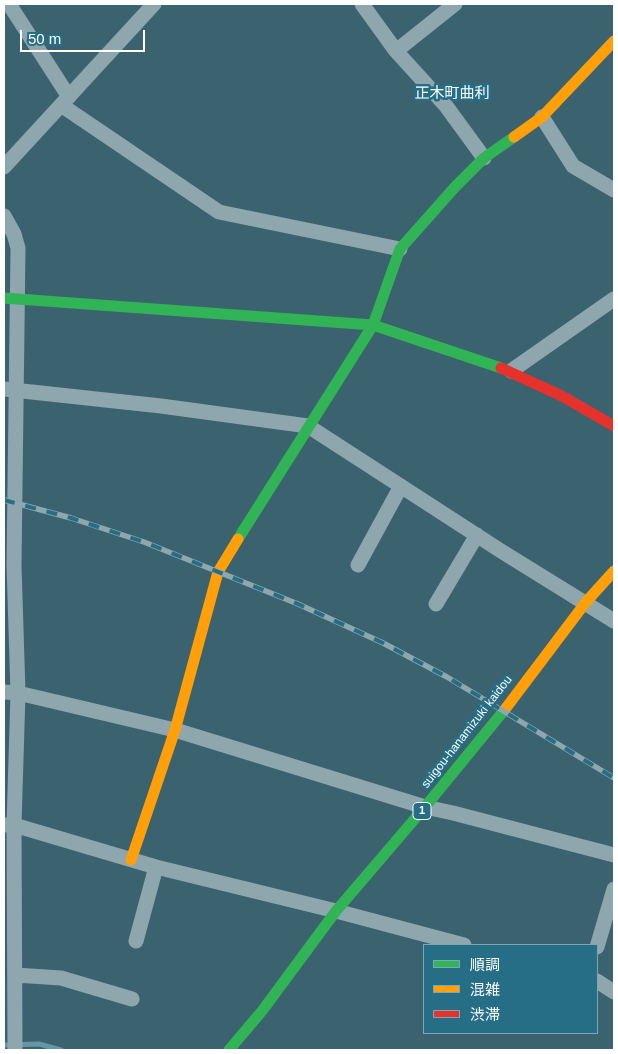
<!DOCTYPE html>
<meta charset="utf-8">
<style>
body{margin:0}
#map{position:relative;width:618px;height:1054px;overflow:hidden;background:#3b636f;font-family:Helvetica,"Noto Sans JP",sans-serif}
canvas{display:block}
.frame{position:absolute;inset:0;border:5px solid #fff;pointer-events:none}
.legend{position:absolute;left:423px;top:944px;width:175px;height:90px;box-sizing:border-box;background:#256e85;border:1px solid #7ca8b6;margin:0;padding:6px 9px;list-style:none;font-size:15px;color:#fff}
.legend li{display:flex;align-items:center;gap:10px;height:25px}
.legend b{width:25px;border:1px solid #7ca8b6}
.scale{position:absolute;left:20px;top:30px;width:125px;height:22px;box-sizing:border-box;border:2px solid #fff;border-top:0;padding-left:6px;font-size:15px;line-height:18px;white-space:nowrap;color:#fff;-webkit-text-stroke:4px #256e85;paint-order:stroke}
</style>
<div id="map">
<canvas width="618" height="1054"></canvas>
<div class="frame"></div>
<ul class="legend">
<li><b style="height:6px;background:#30b455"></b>順調</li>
<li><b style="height:6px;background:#ff9f0a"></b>混雑</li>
<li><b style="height:6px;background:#e5322d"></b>渋滞</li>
</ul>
<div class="scale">50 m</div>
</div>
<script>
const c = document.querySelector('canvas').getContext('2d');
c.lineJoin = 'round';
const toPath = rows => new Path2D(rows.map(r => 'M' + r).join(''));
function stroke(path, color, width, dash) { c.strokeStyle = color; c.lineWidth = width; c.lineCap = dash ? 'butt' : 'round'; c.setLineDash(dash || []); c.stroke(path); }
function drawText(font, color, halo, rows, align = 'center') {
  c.font = font + ' Helvetica,"Noto Sans JP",sans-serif'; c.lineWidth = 5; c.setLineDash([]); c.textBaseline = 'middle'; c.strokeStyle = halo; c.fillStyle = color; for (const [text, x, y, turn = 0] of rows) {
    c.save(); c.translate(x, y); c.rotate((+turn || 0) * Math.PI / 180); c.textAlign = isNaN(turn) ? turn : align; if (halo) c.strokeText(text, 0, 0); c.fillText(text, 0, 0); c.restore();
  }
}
stroke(toPath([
 [4,1045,39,1044,61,1050]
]), '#6696a5', 5);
stroke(toPath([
 [9,4,69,97],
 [362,4,396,51,446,106,484,158],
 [396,51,455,4],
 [61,105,219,212,400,249],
 [542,117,573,166,614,190],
 [4,167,154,4],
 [4,216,14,234,18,248,14,565,18,693,14,825,15,1050],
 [511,371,614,299],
 [4,389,161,406,308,426,501,551,614,621],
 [358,565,401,486],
 [436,604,477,535],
 [4,692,18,693,175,730,425,807,453,813,614,855],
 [4,825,14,825,156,867,336,911,464,945],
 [136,941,156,867],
 [597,947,614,889],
 [15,975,61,978,132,999],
 [597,981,614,992]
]), '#8ea6ae', 15);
stroke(toPath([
 [4,298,373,325,501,368],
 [238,539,373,325,400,249,455,187,484,158,514,137],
 [229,1050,262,1011,336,911,425,807,506,708]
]), '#30b455', 11);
stroke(toPath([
 [514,137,542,117,614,41],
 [506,708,586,602,614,571],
 [131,860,175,730,218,572,238,539]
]), '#ff9f0a', 11);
stroke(toPath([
 [501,368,562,396,614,426]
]), '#e5322d', 11);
const rail = toPath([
 [4,500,71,518,144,542,298,604,383,643,447,677,614,778]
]);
stroke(rail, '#8ea6ad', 5.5);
stroke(rail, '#256e85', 4, [11]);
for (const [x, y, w] of [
 [422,811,18]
]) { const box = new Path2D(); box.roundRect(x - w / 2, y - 8.5, w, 17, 4); c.fillStyle = '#256e85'; c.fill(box); stroke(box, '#fff', 1); }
drawText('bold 11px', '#fff', null, [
 ["1",422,811]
]);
drawText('12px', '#fff', '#256e85', [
 ["suigou-hanamizuki kaidou",467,732,-52]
]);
drawText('15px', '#fff', '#256e85', [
 ["正木町曲利",452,94]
]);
</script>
